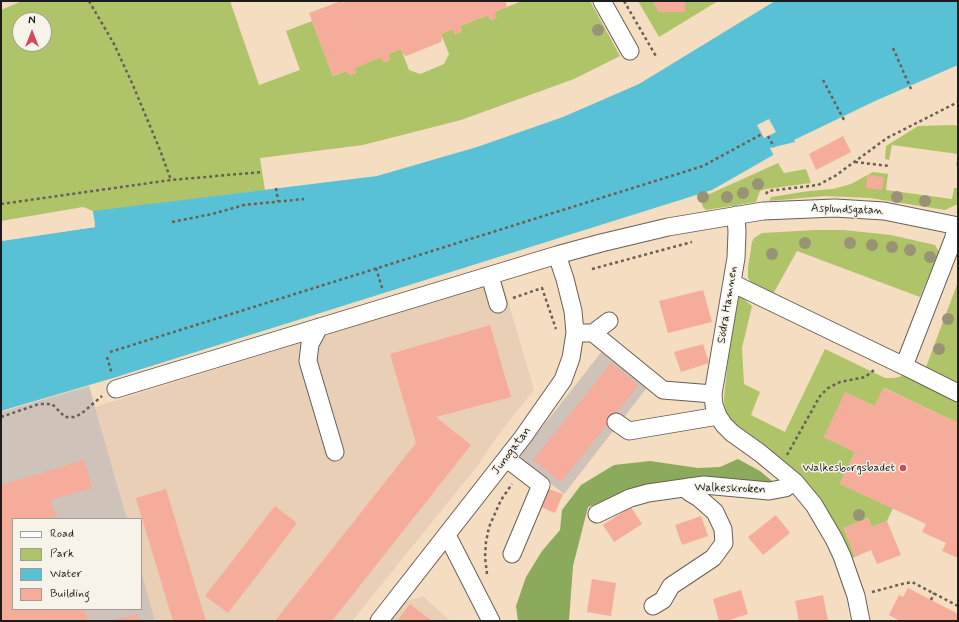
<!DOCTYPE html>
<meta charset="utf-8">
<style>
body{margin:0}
#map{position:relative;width:959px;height:622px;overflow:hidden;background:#f4ddc0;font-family:Mynerve,sans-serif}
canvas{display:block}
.frame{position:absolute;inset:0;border:2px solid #1c1c1c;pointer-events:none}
.legend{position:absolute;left:12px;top:518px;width:130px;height:92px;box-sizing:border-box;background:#f7f3e8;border:1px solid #9f9d96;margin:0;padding:5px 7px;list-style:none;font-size:12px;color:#1c1c1c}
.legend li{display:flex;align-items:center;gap:8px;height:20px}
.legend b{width:20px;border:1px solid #9f9d96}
.north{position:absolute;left:12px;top:12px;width:40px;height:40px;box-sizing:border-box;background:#f7f3e8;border:1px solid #9f9d96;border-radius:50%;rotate:0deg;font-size:11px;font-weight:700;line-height:16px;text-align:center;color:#1c1c1c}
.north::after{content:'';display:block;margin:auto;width:14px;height:18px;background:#d1495b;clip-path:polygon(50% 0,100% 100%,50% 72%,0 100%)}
</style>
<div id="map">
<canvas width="959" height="622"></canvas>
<div class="frame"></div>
<ul class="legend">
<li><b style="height:5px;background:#fff"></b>Road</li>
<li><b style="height:11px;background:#afc468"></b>Park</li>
<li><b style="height:11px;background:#59c1d5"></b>Water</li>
<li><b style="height:11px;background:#f6ac9a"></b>Building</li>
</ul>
<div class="north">N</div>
</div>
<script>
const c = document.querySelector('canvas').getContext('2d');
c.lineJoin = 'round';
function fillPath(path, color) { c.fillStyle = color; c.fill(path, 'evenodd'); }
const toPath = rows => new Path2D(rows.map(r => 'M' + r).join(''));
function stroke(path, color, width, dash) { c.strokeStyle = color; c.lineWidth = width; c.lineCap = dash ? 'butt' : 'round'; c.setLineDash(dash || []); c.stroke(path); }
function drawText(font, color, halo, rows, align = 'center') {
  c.font = font + ' Mynerve,sans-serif'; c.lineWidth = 3; c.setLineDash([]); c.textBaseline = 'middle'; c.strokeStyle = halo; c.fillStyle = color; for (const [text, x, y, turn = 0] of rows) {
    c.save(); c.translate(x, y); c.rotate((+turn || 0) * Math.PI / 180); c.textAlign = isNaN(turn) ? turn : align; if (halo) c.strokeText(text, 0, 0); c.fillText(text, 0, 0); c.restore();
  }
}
fillPath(toPath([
 [502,280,534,390,499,434,475,469,352,621,155,621,141,570,141,519,127,519,95,407],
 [423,596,450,621,389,621,404,602]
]), '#e8cfb6');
fillPath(toPath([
 [610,341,656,376,564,494,518,458],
 [89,386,127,519,13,519,13,609,141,609,141,570,155,621,1,621,1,412]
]), '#cec2b9');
fillPath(toPath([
 [22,1,230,1,259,85,300,70,286,31,312,21,333,76,347,71,349,75,356,73,354,68,381,57,384,62,390,60,388,54,401,49,409,70,420,74,444,64,449,54,441,34,453,29,455,34,462,31,460,26,488,15,491,20,496,18,494,12,522,1,590,1,620,56,574,79,461,120,363,145,260,158,265,190,98,211,93,211,83,207,1,221,1,10],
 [20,20,44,20,44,44,20,44],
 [638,1,653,1,659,12,684,12,685,1,718,1,659,37],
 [953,125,958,126,958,167,956,166,958,154,892,145,889,160,885,159,886,146,918,126],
 [778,163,784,173,806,169,811,183,766,189,760,191,756,202,706,210,703,207,702,204,703,197],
 [873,172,888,174,886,190,952,199,954,188,958,188,958,204,945,210,870,198,825,196,769,201,771,197,809,191,833,189,851,184],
 [815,230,843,230,891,235,935,245,939,252,920,297,797,251,773,294,752,284,748,278,748,268,752,242,754,238,762,233],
 [958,282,958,383,926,367],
 [739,295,752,306,742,348,744,384,760,392,751,415,785,432,825,349,885,378,894,378,903,376,958,402,958,423,884,388,875,406,845,393,824,437,855,452,840,484,893,508,887,521,872,527,868,518,844,528,855,557,848,559,840,540,737,430,725,415,724,398,728,359]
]), '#afc468');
fillPath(toPath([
 [738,459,760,471,772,481,771,486,702,479,666,481,588,507,573,566,569,621,518,621,516,606,526,577,542,551,560,530,562,510,581,485,614,465,650,461,698,468,720,467]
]), '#8baa5c');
fillPath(toPath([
 [775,1,958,1,958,68,796,142,712,190,113,378,1,411,1,241,95,227,93,211,377,176,477,147,563,117,639,84]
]), '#59c1d5');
fillPath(toPath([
 [958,65,958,71,878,106,796,144,774,156,770,148,795,142,794,140,875,101],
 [769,119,776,132,764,138,757,125],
 [94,217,95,227,1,241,1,239,93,225,92,218]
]), '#f4ddc0');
fillPath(toPath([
 [341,1,343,3,347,1,505,1,507,7,494,12,497,18,490,20,488,15,460,26,462,31,455,34,453,29,441,34,442,39,441,42,406,56,403,54,401,49,388,54,390,60,383,62,381,57,354,68,356,73,349,75,347,71,333,76,309,13],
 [653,1,685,1,685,12,659,12],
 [843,136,851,152,816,170,809,154],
 [867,175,884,177,882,190,866,188],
 [703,290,712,322,668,333,659,301],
 [490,325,511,397,436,417,471,445,332,621,275,621,416,443,390,354],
 [703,344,709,363,681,372,674,352],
 [611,363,639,385,561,482,533,460],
 [883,388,958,423,958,558,942,551,946,543,922,532,926,524,840,484,855,452,824,437,845,392,875,406],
 [84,460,92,488,51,500,57,519,13,519,13,609,84,609,88,621,1,621,1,485],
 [166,489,206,621,173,621,136,498],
 [549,489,563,494,555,513,541,507],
 [275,506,297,523,228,613,205,596],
 [631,507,642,524,614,542,603,525],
 [776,515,790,533,763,555,748,537],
 [701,516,708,536,682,545,675,525],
 [868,518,872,527,887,521,901,555,877,564,871,550,855,557,844,528],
 [592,579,616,583,611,616,587,612],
 [908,588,958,614,958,621,900,621,889,615,899,595,903,597],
 [741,590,748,614,726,621,719,621,713,599],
 [823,595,828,621,799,621,795,601],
 [410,604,432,621,397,621],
 [137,614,139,621,113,621]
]), '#f6ac9a');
const minor = toPath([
 [602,1,630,51],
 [736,215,737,232,736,258,713,394,714,405,718,416,724,425,732,433,760,453,795,482,814,505,834,539,842,556,856,596,861,621],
 [490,276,498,304],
 [732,283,904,366,953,240,957,226],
 [319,327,310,344,308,361,335,452],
 [583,333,593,333,609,321],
 [593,333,663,390,713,394],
 [904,366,958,393],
 [116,389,557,255,601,243,668,227,763,211,835,208,884,211,958,226],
 [616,422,629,431,718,416],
 [507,459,541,485,512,554],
 [597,514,630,498,648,493,704,485,769,491,785,488,795,482],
 [447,535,491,621],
 [653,606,663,600,671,586,713,558,724,543,723,529,715,512,699,498,689,492,688,487],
 [379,621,523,437,563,380,571,358,575,333,573,311,565,279,557,255]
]);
stroke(minor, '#686055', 19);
stroke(toPath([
 [89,1,114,44,132,83,160,150,171,180],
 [624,1,657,58],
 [893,48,911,89],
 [823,80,844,120],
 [768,136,774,147],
 [855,162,889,166],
 [276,188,278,201],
 [766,194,768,191,818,185,835,176,887,138,958,102],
 [1,204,171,180,262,172],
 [172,222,212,214,244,205,304,199],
 [376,268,383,291],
 [592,269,692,242],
 [513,298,542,288,556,329],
 [110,352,703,166,762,134],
 [107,357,112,374],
 [1,417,39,404,52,404,65,417,74,417,81,414,102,396],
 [787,455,820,396,828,388,840,382,865,377,874,370],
 [487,574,485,557,486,542,489,527,501,500,512,484],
 [872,592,902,584,912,582,958,606],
 [931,600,934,593]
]), '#686055', 2.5, [3, 3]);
stroke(minor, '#fff', 17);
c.fillStyle = '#999375';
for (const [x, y] of [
 [598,30],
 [758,184],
 [743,193],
 [703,197],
 [727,197],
 [897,197],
 [925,201],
 [805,243],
 [850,243],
 [872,245],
 [892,247],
 [910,250],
 [772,254],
 [930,257],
 [948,319],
 [939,349],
 [859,515]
]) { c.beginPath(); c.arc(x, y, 6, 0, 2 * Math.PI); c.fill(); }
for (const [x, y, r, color] of [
 [903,468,4,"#d1495b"]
]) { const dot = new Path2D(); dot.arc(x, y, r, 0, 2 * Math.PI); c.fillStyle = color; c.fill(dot); stroke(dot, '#f7f3e8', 1.5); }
drawText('12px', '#1c1c1c', '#f7f3e8', [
 ["Asplundsgatan",847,210,2],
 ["Södra Hamnen",728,305,-81],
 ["Junogatan",512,451,-53],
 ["Walkeskroken",730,489,2]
]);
drawText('12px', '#1c1c1c', '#f7f3e8', [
 ["Walkesborgsbadet",895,468]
], 'right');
</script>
